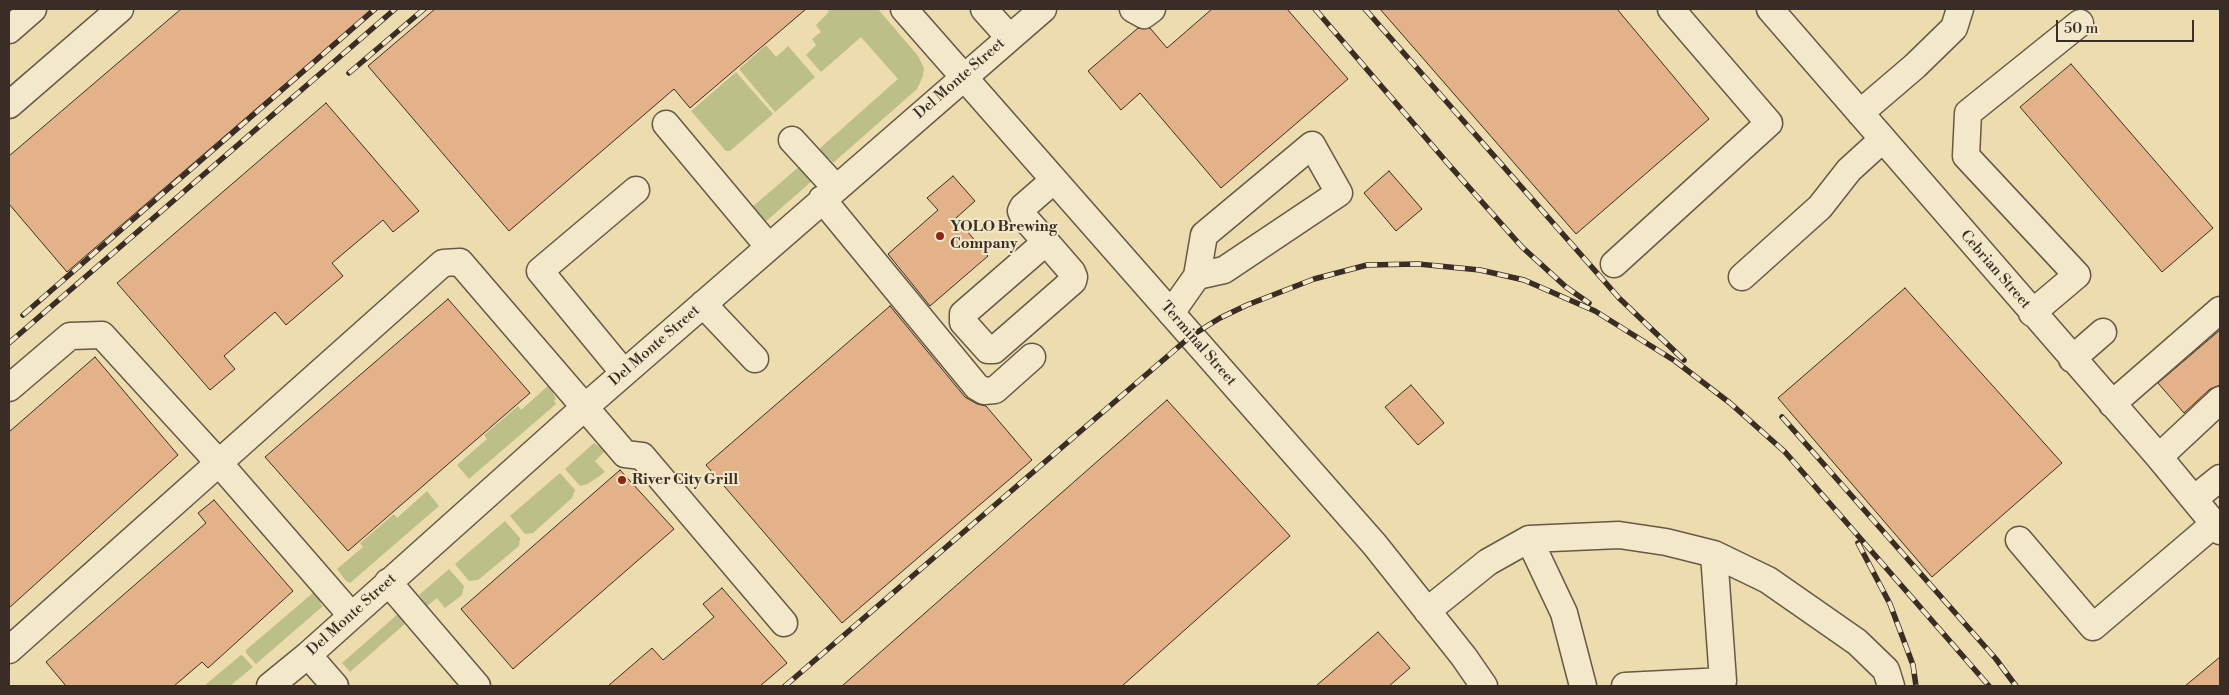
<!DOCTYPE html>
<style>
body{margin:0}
#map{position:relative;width:2229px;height:695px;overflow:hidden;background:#eddcae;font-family:"Libre Bodoni",serif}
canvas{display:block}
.frame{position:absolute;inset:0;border:10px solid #392d25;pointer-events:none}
.scale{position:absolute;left:2056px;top:20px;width:138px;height:22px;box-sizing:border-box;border:2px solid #392d25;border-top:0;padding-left:6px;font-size:15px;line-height:18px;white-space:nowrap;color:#392d25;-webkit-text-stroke:4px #f3e8ca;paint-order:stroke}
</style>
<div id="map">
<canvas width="2229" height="695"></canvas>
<div class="frame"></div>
<div class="scale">50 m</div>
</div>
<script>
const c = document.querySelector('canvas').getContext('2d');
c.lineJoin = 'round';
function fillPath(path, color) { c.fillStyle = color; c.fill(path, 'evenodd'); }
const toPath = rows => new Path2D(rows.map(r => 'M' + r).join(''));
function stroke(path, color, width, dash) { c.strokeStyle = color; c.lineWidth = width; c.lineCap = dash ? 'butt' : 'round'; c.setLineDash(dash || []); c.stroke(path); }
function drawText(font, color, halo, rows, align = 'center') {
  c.font = font + ' "Libre Bodoni",serif'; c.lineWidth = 4; c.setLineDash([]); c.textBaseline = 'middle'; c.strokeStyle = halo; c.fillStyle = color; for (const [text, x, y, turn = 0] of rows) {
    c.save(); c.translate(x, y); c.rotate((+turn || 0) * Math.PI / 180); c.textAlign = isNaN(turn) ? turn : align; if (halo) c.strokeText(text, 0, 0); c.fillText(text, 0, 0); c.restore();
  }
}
fillPath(toPath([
 [829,9,878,9,918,56,924,68,923,76,917,89,833,163,830,159,828,161,818,150,898,79,861,37,821,72,806,55,816,45,812,39,821,32,816,25,828,13],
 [766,45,776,57,788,46,815,77,775,112,739,69],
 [736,72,773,114,730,151,726,151,691,111],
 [802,164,813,180,763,224,750,209],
 [549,385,556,399,554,401,556,404,469,479,457,465,487,439,484,435,518,406,521,410],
 [594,443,605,451,595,461,605,472,588,484,580,486,565,469],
 [560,473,575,490,572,498,533,533,525,534,510,516],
 [427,491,439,506,350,583,346,581,337,569,363,547,360,543,394,514,397,518],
 [505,521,520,538,519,546,478,580,469,581,455,564],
 [449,569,464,586,462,595,445,608,437,598,427,606,419,595],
 [314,592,322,601,320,603,323,606,256,664,246,653,246,650],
 [399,613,407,622,350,672,342,663],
 [241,655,243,656,253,667,230,686,204,686]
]), '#bcbf88');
const building = toPath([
 [181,9,372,9,67,272,9,204,9,156,181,9],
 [435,9,806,9,690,108,674,89,509,231,368,66,435,9],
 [1212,9,1287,9,1348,79,1221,188,1140,93,1121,110,1088,71,1138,28,1150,28,1167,48,1212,9],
 [1380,9,1617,9,1709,119,1576,234,1380,9],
 [2071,64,2213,228,2162,272,2020,107,2071,64],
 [326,103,419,211,393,232,383,220,332,263,343,276,286,325,275,312,224,356,235,369,210,390,117,283,326,103],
 [1389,171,1422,209,1396,231,1364,193,1389,171],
 [953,176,975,201,956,218,988,256,930,306,888,254,938,210,927,198,953,176],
 [1905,288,2062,463,1932,577,1778,398,1905,288],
 [448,299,530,393,348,551,265,457,448,299],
 [890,306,965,397,977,404,986,406,1032,460,842,623,706,465,890,306],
 [2220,330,2220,385,2210,389,2184,413,2158,383,2220,330],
 [95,357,178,455,9,608,9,432,95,357],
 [1411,385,1444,423,1418,445,1385,407,1411,385],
 [1167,400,1290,536,1122,686,842,686,1167,400],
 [620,470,674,529,513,669,461,609,620,470],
 [214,500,293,591,208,668,202,662,174,686,66,686,46,662,206,523,198,513,214,500],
 [722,588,787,663,760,686,608,686,652,648,663,660,714,617,703,604,722,588],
 [1378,632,1410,668,1389,686,1316,686,1378,632],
 [2220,657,2220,686,2185,686,2220,657]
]);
fillPath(building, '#e4b288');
stroke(building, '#392d25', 1);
const minor = toPath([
 [904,9,1375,545,1464,657,1484,686],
 [984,9,1009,37],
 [1133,9,1144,15,1152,9],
 [1770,9,2159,457,2220,531],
 [9,30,33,9],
 [9,105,120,9],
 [1860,113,1915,66,1954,28,1960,9],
 [666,124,768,246],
 [792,140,836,188],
 [822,199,977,387,984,391,995,390,1032,357],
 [1046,242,963,314,963,322,988,350,994,350,1073,281,1074,277,1072,272,1046,242,1023,216,1021,211,1023,207,1054,180],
 [1614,264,1769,123,1671,9],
 [1742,277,1820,207,1849,170,1883,139],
 [703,304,755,359],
 [1171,313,1197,276,1204,235,1312,145,1339,193,1224,270,1197,276],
 [2032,313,2077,275,1966,156,1968,113,2080,23],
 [2072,359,2103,332],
 [624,373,540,271,636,190],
 [9,388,70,336,102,335,219,463,351,615],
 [2112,404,2220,310],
 [2159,457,2220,400],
 [2194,499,2220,478],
 [1529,539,1564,613,1583,686],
 [2019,540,2093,627,2214,524],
 [388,582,477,686],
 [1427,611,1488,562,1529,539,1619,535,1666,542,1714,554,1768,580,1857,642,1886,670,1891,686],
 [9,650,443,263,460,262,625,454,642,456,784,623],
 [308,655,335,686],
 [270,686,308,655,585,407,1043,9],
 [1625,686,1723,681,1714,554]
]);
stroke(minor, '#665947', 29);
stroke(minor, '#f3e8ca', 26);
const rail = toPath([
 [1315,9,1450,166,1522,247,1566,287,1589,303],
 [1365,9,1619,298,1684,360],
 [349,73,424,9],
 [23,315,375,9],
 [9,343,395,9],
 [1782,417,1996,659,2016,686],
 [1858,543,1890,604,1913,665,1916,686],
 [785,686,1191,336,1220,318,1247,305,1314,279,1367,265,1418,264,1480,270,1524,280,1595,311,1675,361,1730,403,1785,452,1989,686]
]);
stroke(rail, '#392d25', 5.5);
stroke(rail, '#f3e8ca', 4, [11]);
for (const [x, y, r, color] of [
 [940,236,5,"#8f2418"],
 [622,480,5,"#8f2418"]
]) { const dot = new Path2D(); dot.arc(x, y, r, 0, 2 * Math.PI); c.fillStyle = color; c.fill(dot); stroke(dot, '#f3e8ca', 2); }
drawText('15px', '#392d25', '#f3e8ca', [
 ["Del Monte Street",960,79,-41],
 ["Cebrian Street",1995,270,49],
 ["Terminal Street",1198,344,49],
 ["Del Monte Street",655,346,-41],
 ["Del Monte Street",352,615,-42]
]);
drawText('bold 15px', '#392d25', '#f3e8ca', [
 ["YOLO Brewing",950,227],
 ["Company",950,244],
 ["River City Grill",632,480]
], 'left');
</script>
